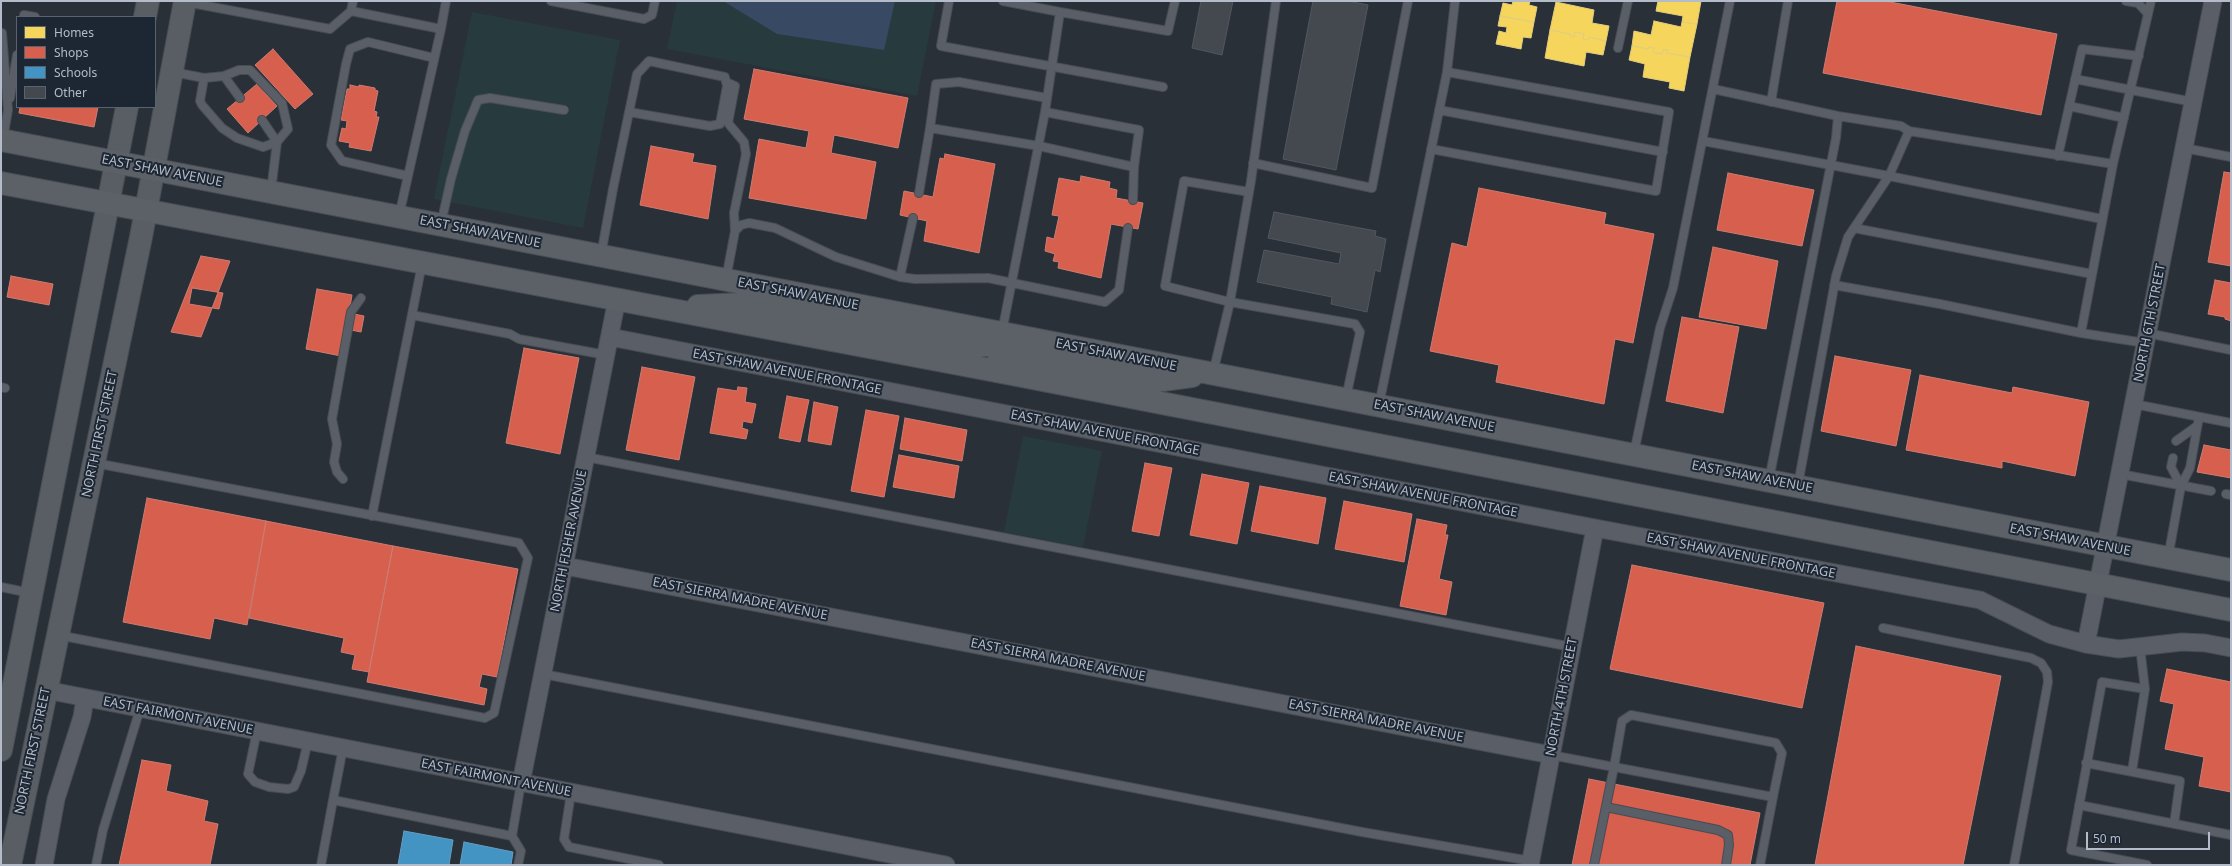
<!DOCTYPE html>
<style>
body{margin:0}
#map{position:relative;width:2232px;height:866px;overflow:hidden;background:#2a3038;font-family:"Noto Sans",sans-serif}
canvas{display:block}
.frame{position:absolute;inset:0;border:2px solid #b4bcc9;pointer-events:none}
.legend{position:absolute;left:16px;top:16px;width:140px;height:92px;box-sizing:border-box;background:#1d2633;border:1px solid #59626f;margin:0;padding:5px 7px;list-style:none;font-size:12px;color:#b4bcc9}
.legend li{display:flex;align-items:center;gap:8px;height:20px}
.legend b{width:20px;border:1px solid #59626f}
.scale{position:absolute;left:2086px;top:832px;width:124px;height:18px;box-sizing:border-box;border:2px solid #b4bcc9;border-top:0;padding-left:5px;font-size:12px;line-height:14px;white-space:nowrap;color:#b4bcc9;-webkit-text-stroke:3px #1d2633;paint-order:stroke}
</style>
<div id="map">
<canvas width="2232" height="866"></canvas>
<div class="frame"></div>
<ul class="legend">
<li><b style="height:11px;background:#f6d55c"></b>Homes</li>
<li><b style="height:11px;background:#d6604d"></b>Shops</li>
<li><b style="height:11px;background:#4393c3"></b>Schools</li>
<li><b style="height:11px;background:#444950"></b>Other</li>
</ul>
<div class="scale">50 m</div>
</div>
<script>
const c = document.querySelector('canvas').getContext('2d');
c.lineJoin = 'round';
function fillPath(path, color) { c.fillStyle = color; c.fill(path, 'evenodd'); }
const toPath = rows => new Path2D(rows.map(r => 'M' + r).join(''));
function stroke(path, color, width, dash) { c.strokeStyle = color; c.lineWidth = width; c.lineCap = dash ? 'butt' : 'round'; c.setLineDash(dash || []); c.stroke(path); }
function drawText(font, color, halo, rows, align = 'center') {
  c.font = font + ' "Noto Sans",sans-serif'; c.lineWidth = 4; c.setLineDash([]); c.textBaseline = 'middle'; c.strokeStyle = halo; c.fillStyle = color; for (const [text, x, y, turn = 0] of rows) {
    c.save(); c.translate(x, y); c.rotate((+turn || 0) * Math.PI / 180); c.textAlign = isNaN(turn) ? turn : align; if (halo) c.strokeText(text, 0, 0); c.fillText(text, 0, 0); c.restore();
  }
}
fillPath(toPath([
 [677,1,936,1,917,96,667,49],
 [472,12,620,40,583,228,434,199],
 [1023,436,1102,451,1083,547,1004,532]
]), '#273a3e');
fillPath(toPath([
 [723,1,895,1,884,50,777,34]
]), '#384963');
const homes = toPath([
 [1513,1,1530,1,1529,5,1537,7,1534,22,1500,16,1503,3,1512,5,1513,1],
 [1658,1,1701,1,1697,24,1682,22,1683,16,1656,11,1658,1],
 [1556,2,1594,10,1592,23,1609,26,1606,41,1589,37,1588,40,1583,39,1584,34,1575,32,1574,37,1570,36,1570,34,1550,30,1556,2],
 [1500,16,1534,22,1531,38,1523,37,1521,49,1496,44,1499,31,1506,33,1507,27,1498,26,1500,16],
 [1654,21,1681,27,1682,22,1697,24,1690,57,1667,53,1668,50,1663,50,1662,54,1653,52,1654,48,1649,47,1648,49,1632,46,1634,31,1651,35,1654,21],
 [1550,30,1570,34,1570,36,1574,37,1575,32,1584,34,1583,39,1588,40,1589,37,1606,41,1603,55,1586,52,1584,66,1545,58,1550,30],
 [1632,46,1648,49,1649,47,1654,48,1653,52,1662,54,1663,50,1668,50,1667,53,1690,57,1684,91,1669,88,1670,82,1643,77,1645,64,1629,60,1632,46]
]);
fillPath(homes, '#f6d55c');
stroke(homes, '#e2ce7d', 1);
const shops = toPath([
 [1837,1,1885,1,2057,34,2041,115,1823,73,1837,1],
 [273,49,313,94,295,109,255,65,273,49],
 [754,69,908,98,898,148,834,135,831,153,876,162,866,219,749,198,759,139,806,148,809,131,744,119,754,69],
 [257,84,277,106,248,133,227,109,257,84],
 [350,85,359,87,359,85,375,88,375,90,378,91,374,111,377,112,376,117,379,117,371,151,349,147,350,143,339,141,342,128,346,129,347,121,341,120,347,89,350,89,350,85],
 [20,107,98,107,94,127,19,113,20,107],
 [651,146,694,154,692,162,716,166,708,219,640,205,651,146],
 [945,154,995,164,979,253,924,241,927,221,900,215,904,191,933,197,940,158,944,159,945,154],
 [2224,172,2231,173,2231,266,2208,262,2224,172],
 [1728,173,1814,190,1802,246,1717,230,1728,173],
 [1081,176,1110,182,1109,188,1117,190,1116,198,1143,203,1138,229,1111,224,1101,278,1058,268,1059,262,1053,261,1055,254,1045,251,1047,237,1054,239,1059,216,1052,215,1059,178,1080,182,1081,176],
 [1479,188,1606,213,1604,224,1654,234,1633,343,1615,339,1604,404,1496,382,1499,365,1430,351,1452,243,1467,247,1479,188],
 [1713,247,1778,261,1766,329,1699,317,1713,247],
 [201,256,230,261,201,337,171,332,201,256],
 [11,276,53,284,49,305,7,297,11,276],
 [2215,280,2231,283,2231,321,2225,319,2225,317,2208,314,2215,280],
 [192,288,223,293,219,309,189,304,192,288],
 [317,289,352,295,349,313,364,316,361,332,346,329,341,356,306,349,317,289],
 [1682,317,1739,327,1723,413,1666,401,1682,317],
 [524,348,579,358,560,454,506,443,524,348],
 [1835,356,1911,370,1896,446,1821,431,1835,356],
 [642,367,695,377,679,460,626,450,642,367],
 [1920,375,2012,393,2013,387,2089,402,2075,476,2002,461,2002,468,1906,450,1920,375],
 [738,387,747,388,745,402,756,404,752,423,743,421,742,428,748,430,746,439,710,433,718,388,737,391,738,387],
 [787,396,809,400,800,442,779,438,787,396],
 [814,402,838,407,831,445,808,441,814,402],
 [866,410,899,416,884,497,851,491,866,410],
 [905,418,967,430,962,461,900,449,905,418],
 [2204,445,2231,450,2231,478,2197,472,2204,445],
 [899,455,959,466,954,498,893,487,899,455],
 [1145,463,1172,468,1159,536,1132,531,1145,463],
 [1202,474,1249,483,1237,544,1190,535,1202,474],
 [1260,486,1326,498,1318,544,1251,531,1260,486],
 [147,498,266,521,247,625,214,618,210,639,123,622,147,498],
 [1344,501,1412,514,1404,562,1335,549,1344,501],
 [1417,519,1447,525,1445,535,1448,535,1439,579,1452,582,1446,615,1400,606,1417,519],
 [266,521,393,546,369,672,352,669,355,655,341,652,344,638,249,618,266,521],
 [393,546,518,569,497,677,482,674,479,687,487,689,484,705,367,682,393,546],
 [1632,565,1824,603,1802,708,1610,669,1632,565],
 [1856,646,2001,676,1963,865,1815,865,1856,646],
 [2167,669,2231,682,2231,792,2199,786,2204,757,2165,749,2174,704,2160,701,2167,669],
 [142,760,171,765,166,791,208,801,204,821,218,824,210,865,119,865,142,760],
 [1589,779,1760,813,1750,865,1572,865,1589,779]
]);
fillPath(shops, '#d6604d');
stroke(shops, '#cc7c72', 1);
const schools = toPath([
 [404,831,453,840,449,865,398,865,404,831],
 [464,842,513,852,511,865,460,865,464,842]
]);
fillPath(schools, '#4393c3');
stroke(schools, '#659fc5', 1);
const building = toPath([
 [1201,1,1233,1,1222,55,1192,48,1201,1],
 [1313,1,1348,1,1368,5,1336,170,1283,159,1313,1],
 [1274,212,1376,231,1375,236,1386,239,1380,272,1375,270,1367,312,1331,304,1332,297,1257,282,1264,250,1339,264,1341,253,1268,238,1274,212]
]);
fillPath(building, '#444950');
stroke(building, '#52575f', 1);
const service = toPath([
 [551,1,644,19,652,15,655,1],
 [949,1,941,46,1163,87],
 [1003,1,1060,12],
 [186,2,330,29,351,11,353,1],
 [351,11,441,29,446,1],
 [2148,14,2151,1],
 [24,17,24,15,35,17],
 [2,33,8,110,3,139],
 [1618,48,1628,1],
 [173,72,204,78,224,76,239,70,250,70,282,103,288,129,277,142,271,191],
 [224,76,240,98],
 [204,78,200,101,202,105,222,128,237,138,263,147,277,142,262,120],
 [2075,79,2193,102],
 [726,82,735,86,728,123,744,142,746,154,734,213,735,231],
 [1713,89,1838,116,1901,126,1909,131,2113,164],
 [10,98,17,55],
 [1771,102,1788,1],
 [2069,106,2124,118],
 [1439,110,1663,152],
 [1045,112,1139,130,1134,167,1039,146,930,128,936,84,959,82,1047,98],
 [1703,141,1889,176,2102,219],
 [2184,148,2231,157],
 [1431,149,1656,191,1669,112,1447,72],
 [2058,156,2082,49,2139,56],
 [1253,163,1372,188,1408,1],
 [408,176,342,161,331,145,346,64,350,49,368,42,434,58],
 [1249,192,1184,181,1165,286,1230,302,1355,324,1360,332,1346,398],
 [919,193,930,128],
 [1133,200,1134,167],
 [399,216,441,29],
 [441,224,451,179,465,131,478,100,490,98,564,110],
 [1854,228,2092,274],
 [601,255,613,189,637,74,649,61,725,77,727,86,720,124,710,126,629,112],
 [900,277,913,218],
 [726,279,735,231,741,225,749,223,775,228,836,257,900,277,915,279,988,278,1105,302,1119,290,1128,228],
 [1834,285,1940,304,2081,333,2113,164,2148,14,2138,3,2126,1],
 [412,315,510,334,519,339,606,355],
 [1002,332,1045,112,1060,12,1168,31,1175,1],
 [2081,333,2145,343],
 [2147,333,2231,350],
 [1213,373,1230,302,1251,181,1276,1],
 [1,387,5,388],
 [2134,404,2231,423],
 [1379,405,1447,72,1455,1],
 [2176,441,2197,426],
 [1634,453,1660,328,1673,288,1730,1],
 [586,457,1572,647],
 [2173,458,2171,467,2181,486],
 [2120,474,2211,491],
 [343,479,337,472,334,462,337,444,332,419,351,312,361,298],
 [1769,480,1836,138,1838,116],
 [1798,485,1836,276,1848,237,1889,176,1909,131],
 [2226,494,2231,495],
 [372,516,422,264],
 [2168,558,2181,486,2190,468,2199,417],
 [1,587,30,593],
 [1883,628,2031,658,2041,663,2047,672,2048,682,2014,865],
 [58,635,485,718,494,713,528,558,519,543,95,463],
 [2140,647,2145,689,2102,682,2071,850,2147,865],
 [543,674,1362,832,1531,861],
 [257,731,248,774,255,782,269,787,288,789,294,787,301,771,308,741],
 [343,748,333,800,512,836,521,783],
 [1551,755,1614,767,1622,721,1631,715,1776,743,1782,753,1773,797,1614,767,1594,865],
 [2086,763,2180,781,2174,824],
 [2132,771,2145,689],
 [571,793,564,839,569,847,659,865],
 [2079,805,2231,835],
 [1606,807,1718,830,1728,835,1729,845,1726,865],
 [512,836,521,851,518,865],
 [96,865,103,830,140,709],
 [321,865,333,800],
 [1760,865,1773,797]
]);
const minor = toPath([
 [610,337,1595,528,1980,600,2049,634,2086,644,2119,649,2182,642,2205,643,2231,648],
 [565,566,1551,755],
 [2086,644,2213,1],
 [46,690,946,865],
 [521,783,617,299],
 [44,865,56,799,82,717,85,698],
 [1530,865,1595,528]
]);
const secondary = toPath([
 [145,17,148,1],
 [1,750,127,107],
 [10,865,141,237,185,1]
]);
const primary = toPath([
 [1,140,2231,570],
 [1,183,996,371,2231,610],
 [698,306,742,304,969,347,987,345,994,342,1002,333],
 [996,371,998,362,1004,355,1012,353,1155,381,1192,376]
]);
stroke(service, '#484c53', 10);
stroke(minor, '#484c53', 19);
stroke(secondary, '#484c53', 24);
stroke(primary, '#484c55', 24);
stroke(service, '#5a5e66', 8);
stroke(minor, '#5a5e66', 17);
stroke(secondary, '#595d64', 22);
stroke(primary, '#5c6168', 22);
drawText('13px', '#b4bcc9', '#1d2633', [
 ["EAST SHAW AVENUE",162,171,11],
 ["EAST SHAW AVENUE",480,232,11],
 ["EAST SHAW AVENUE",798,294,11],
 ["NORTH 6TH STREET",2150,323,-79],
 ["EAST SHAW AVENUE",1116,355,11],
 ["EAST SHAW AVENUE FRONTAGE",787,372,11],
 ["EAST SHAW AVENUE",1434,416,11],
 ["EAST SHAW AVENUE FRONTAGE",1105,433,11],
 ["NORTH FIRST STREET",100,434,-78],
 ["EAST SHAW AVENUE",1752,477,11],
 ["EAST SHAW AVENUE FRONTAGE",1423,495,11],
 ["EAST SHAW AVENUE",2070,540,11],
 ["NORTH FISHER AVENUE",569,541,-79],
 ["EAST SHAW AVENUE FRONTAGE",1741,556,11],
 ["EAST SIERRA MADRE AVENUE",740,599,11],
 ["EAST SIERRA MADRE AVENUE",1058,660,11],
 ["NORTH 4TH STREET",1562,697,-79],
 ["EAST FAIRMONT AVENUE",178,716,11],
 ["EAST SIERRA MADRE AVENUE",1376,721,11],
 ["NORTH FIRST STREET",33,751,-78],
 ["EAST FAIRMONT AVENUE",496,778,11]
]);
</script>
